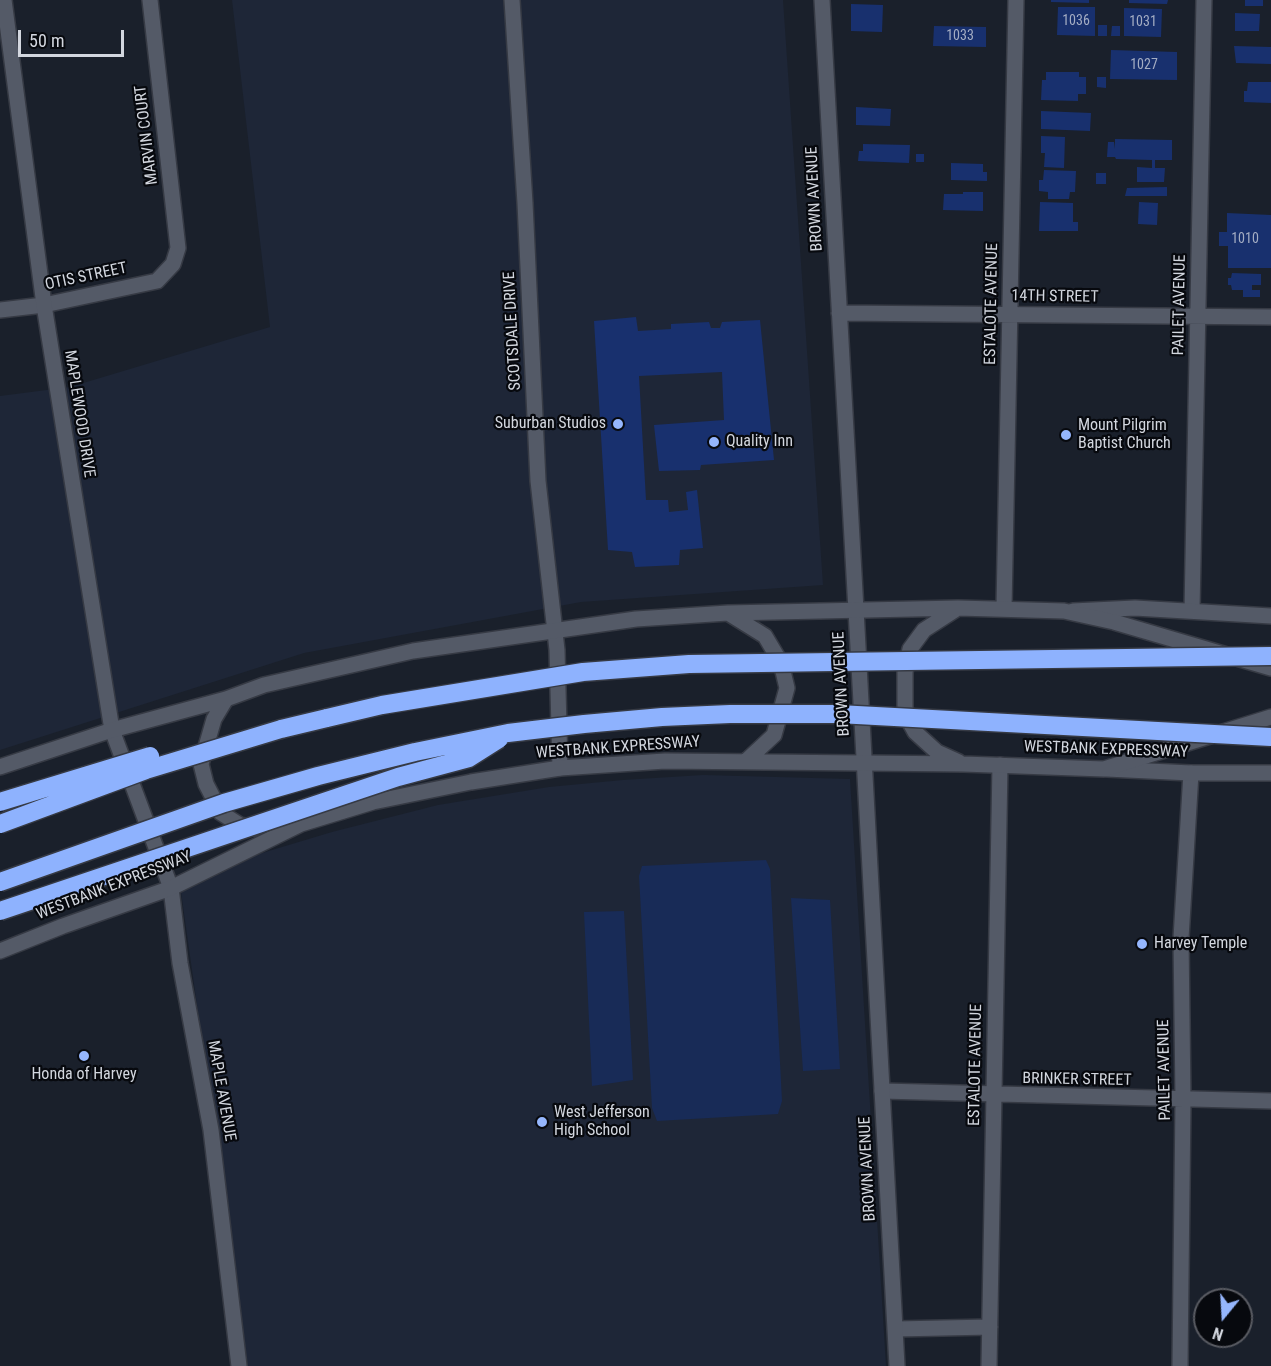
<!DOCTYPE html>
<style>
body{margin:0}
#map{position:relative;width:1271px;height:1366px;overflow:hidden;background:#1a202b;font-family:"Roboto Condensed",sans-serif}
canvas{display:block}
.north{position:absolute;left:1193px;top:1288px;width:60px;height:60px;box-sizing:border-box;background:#07090e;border:2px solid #595b62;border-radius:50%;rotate:198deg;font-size:16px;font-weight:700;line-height:24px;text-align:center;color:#d3d7df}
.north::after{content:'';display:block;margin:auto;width:21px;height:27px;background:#95b6fd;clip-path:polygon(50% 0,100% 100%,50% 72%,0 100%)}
.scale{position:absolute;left:18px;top:30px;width:106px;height:27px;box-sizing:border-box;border:3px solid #d3d7df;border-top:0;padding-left:8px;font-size:18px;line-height:21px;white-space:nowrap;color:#d3d7df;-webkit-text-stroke:4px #07090e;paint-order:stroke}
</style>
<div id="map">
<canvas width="1271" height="1366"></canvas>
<div class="north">N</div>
<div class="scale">50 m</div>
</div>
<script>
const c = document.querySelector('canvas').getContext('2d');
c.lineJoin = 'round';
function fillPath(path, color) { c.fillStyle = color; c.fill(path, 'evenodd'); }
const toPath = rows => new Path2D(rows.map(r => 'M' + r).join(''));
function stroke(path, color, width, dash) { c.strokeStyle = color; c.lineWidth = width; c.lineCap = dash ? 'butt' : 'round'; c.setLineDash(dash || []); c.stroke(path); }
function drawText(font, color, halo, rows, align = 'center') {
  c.font = font + ' "Roboto Condensed",sans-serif'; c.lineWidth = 4.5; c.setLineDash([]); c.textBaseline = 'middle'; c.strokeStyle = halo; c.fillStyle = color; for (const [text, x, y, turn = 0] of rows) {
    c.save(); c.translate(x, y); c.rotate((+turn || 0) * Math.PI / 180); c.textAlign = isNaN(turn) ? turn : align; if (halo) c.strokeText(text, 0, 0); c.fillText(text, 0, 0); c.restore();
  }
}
fillPath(toPath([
 [232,0,783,0,823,585,581,602,304,653,0,750,0,396,70,387,270,327],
 [703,775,850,779,886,1366,248,1366,179,878,332,832,438,805,549,787,623,780]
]), '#1e2637');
fillPath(toPath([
 [766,860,770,869,782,1101,778,1114,657,1121,652,1108,639,876,642,866],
 [791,898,830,900,840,1069,803,1071],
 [624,911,633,1080,592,1086,584,912]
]), '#182b57');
fillPath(toPath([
 [1051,0,1089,0,1089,3,1051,2],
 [1129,0,1168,0,1167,4,1129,3],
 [1245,0,1263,0,1263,6,1245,6],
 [851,4,883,5,882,32,851,31],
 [1058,7,1095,7,1095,36,1057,35],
 [1124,8,1162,9,1161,37,1124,36],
 [1235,13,1260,14,1259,31,1235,31],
 [1098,25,1107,25,1107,36,1098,36],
 [934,26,986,27,986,47,933,46],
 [1112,26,1120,26,1120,36,1111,36],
 [1234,46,1271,47,1271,64,1236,63],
 [1111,50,1177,52,1177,80,1110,79],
 [1046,72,1079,72,1079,77,1086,77,1086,94,1078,94,1078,101,1041,100,1042,80,1046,80],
 [1097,77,1106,77,1106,88,1097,87],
 [1248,82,1271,82,1271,103,1244,102,1244,91,1247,91],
 [856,107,891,109,890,126,856,125],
 [1041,111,1091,113,1090,131,1041,129],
 [1041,136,1065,137,1064,168,1044,167,1045,153,1041,153],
 [1115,139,1172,140,1172,160,1155,160,1155,168,1165,168,1164,182,1137,182,1137,167,1152,168,1152,160,1116,159,1115,157,1107,157,1108,142,1114,142,1115,149],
 [863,144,910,145,909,163,858,161,859,151,863,151],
 [916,154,924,154,924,162,916,162],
 [951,163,983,164,983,172,987,172,987,181,951,180],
 [1044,170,1076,171,1075,192,1070,192,1069,199,1048,199,1048,192,1039,191,1039,180,1043,180],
 [1096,173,1106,173,1106,184,1096,184],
 [1167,187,1167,196,1125,196,1127,188],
 [963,192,983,192,983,211,943,210,944,194,963,194],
 [1040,202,1073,203,1073,222,1078,222,1078,231,1039,231],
 [1139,202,1158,203,1157,225,1138,224],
 [1227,213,1271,215,1271,268,1228,268,1228,246,1219,246,1219,232,1227,232],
 [1232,273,1261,274,1261,285,1252,285,1252,290,1260,290,1260,297,1243,297,1243,290,1232,290,1231,285,1228,285,1228,278,1231,278],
 [636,317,638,331,671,329,671,324,709,322,711,328,720,328,722,322,760,320,774,460,701,465,700,470,659,471,654,425,724,420,722,372,639,376,646,500,668,500,669,512,688,510,686,492,697,490,703,548,680,550,679,565,635,567,632,552,608,550,594,321]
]), '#18306e');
const minor = toPath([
 [512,0,525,203,538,481,557,650,560,768],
 [822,0,856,610],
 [0,310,44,305,157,281,173,264,178,248,150,0],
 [839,313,1271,317],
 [1004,608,1016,0],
 [1192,610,1204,0],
 [882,1091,1271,1101],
 [896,1329,990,1327],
 [989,1366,1000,765],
 [1180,1366,1183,1100,1181,938,1191,773]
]);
const tertiary = toPath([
 [4,0,44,305,112,730,171,888,180,963,211,1130,239,1366],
 [856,610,897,1366],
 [1073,611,1135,608,1271,616],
 [1107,769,1191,773,1271,773]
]);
const secondary = toPath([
 [955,610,924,630,910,649,905,672,905,708,909,721,915,732,937,752,959,762],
 [728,613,765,636,781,663,787,688,774,735,745,762],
 [226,699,214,719,201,764,206,784,221,813,240,825,255,828],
 [0,767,112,730,226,699,264,685,413,651,636,619,728,613,958,608,1064,611,1114,622,1271,668],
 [0,951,63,926,171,888,301,824,373,802,471,782,560,768,665,761,963,764,1104,769,1271,717]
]);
const motorway = toPath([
 [281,729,327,718]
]);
stroke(minor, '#363a44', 18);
stroke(tertiary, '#363a44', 18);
stroke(secondary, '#363a44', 18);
stroke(motorway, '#363a44', 21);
stroke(minor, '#545a67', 15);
stroke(tertiary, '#545a67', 15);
stroke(secondary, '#545a67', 15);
stroke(motorway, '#8eb2fe', 18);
const motorwayBridge = toPath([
 [327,718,382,705,583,672,689,664,1271,656],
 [0,802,150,756],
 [0,824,146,770,281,729],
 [0,882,224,803,318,776,415,752,508,733,584,724,662,717,730,714,838,714,1271,737],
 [0,911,398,777,469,758,499,739]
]);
stroke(motorwayBridge, '#363a44', 21, []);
stroke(motorwayBridge, '#8eb2fe', 18);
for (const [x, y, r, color] of [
 [618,424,6,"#95b6fd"],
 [1066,435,6,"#95b6fd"],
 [714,442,6,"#95b6fd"],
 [1142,944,6,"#95b6fd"],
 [84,1056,6,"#95b6fd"],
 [542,1122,6,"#95b6fd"]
]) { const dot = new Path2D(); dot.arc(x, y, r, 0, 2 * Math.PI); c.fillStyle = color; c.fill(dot); stroke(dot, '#07090e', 2); }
drawText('14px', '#a4adc3', null, [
 ["1036",1076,21],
 ["1031",1143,22],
 ["1033",960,36],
 ["1027",1144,65],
 ["1010",1245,239]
]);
drawText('16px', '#d3d7df', '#07090e', [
 ["MARVIN COURT",147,135,-97],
 ["BROWN AVENUE",815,199,-93],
 ["OTIS STREET",86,277,-12],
 ["14TH STREET",1055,297,1],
 ["ESTALOTE AVENUE",992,304,-89],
 ["PAILET AVENUE",1180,305,-89],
 ["SCOTSDALE DRIVE",513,331,-93],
 ["MAPLEWOOD DRIVE",79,414,81],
 ["BROWN AVENUE",842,684,-93],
 ["WESTBANK EXPRESSWAY",618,748,-4],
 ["WESTBANK EXPRESSWAY",1106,750,2],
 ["WESTBANK EXPRESSWAY",114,886,-21],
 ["ESTALOTE AVENUE",976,1065,-89],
 ["PAILET AVENUE",1165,1070,-91],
 ["BRINKER STREET",1077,1080,1],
 ["MAPLE AVENUE",221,1091,80],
 ["BROWN AVENUE",868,1169,-93]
]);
drawText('16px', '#d3d7df', '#07090e', [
 ["Suburban Studios",606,424,"right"],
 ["Mount Pilgrim",1078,426],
 ["Baptist Church",1078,444],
 ["Quality Inn",726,442],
 ["Harvey Temple",1154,944],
 ["Honda of Harvey",84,1075,"center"],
 ["West Jefferson",554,1113],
 ["High School",554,1131]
], 'left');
</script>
